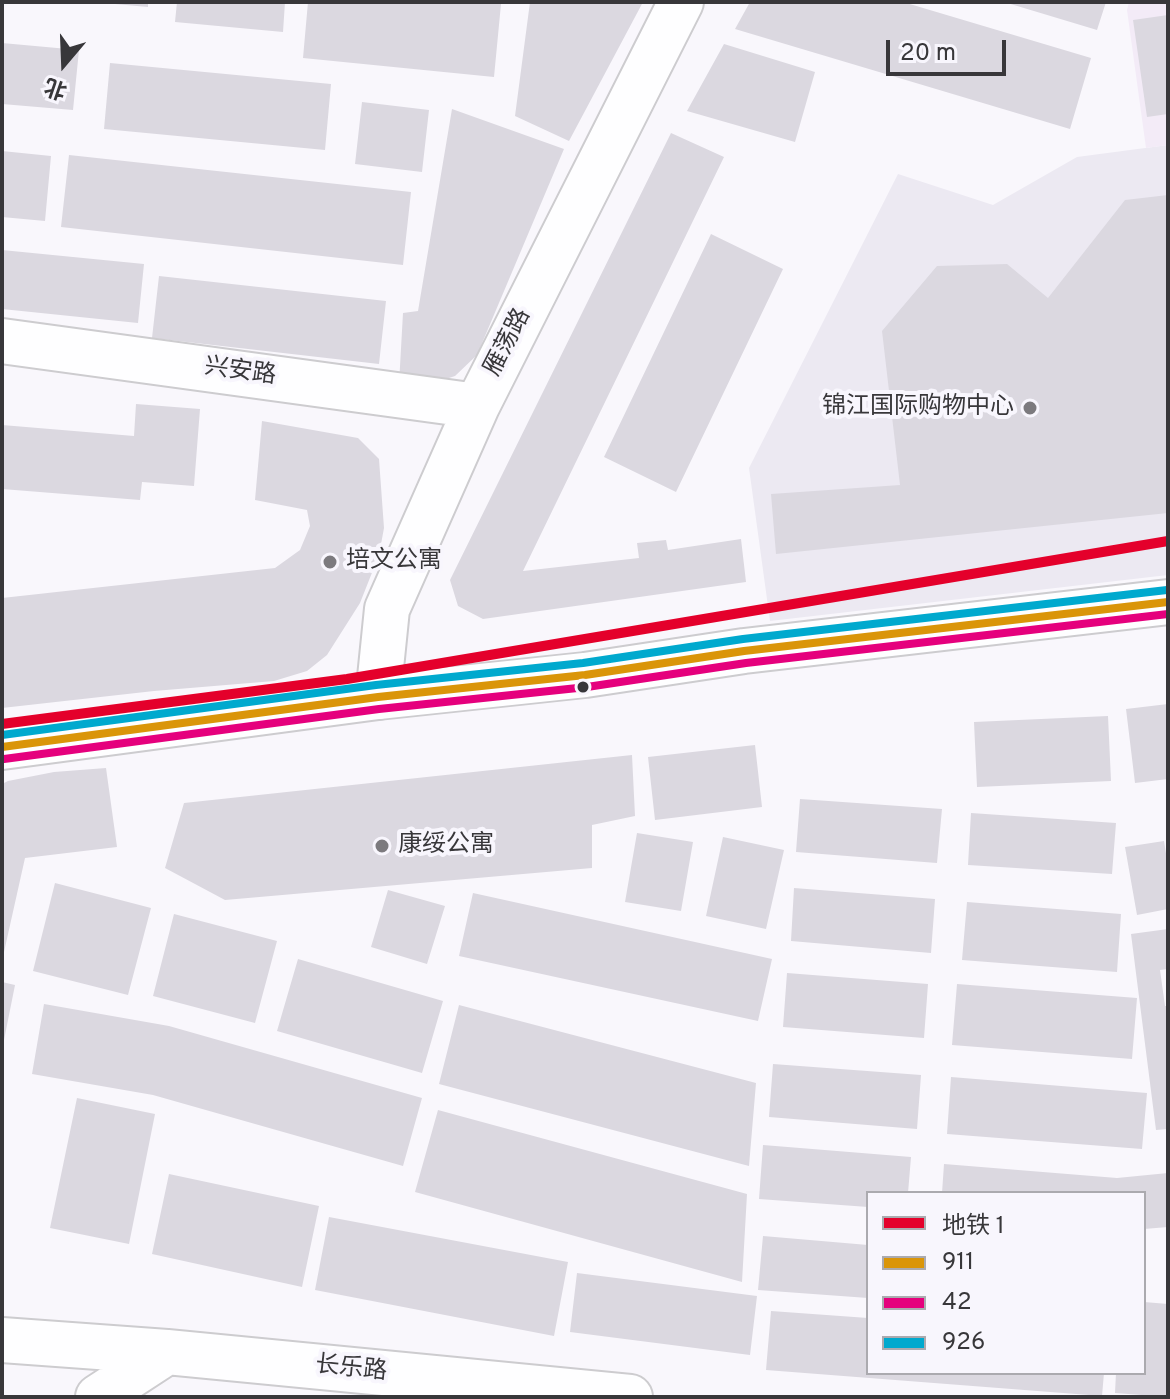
<!DOCTYPE html>
<meta charset="utf-8">
<style>
body{margin:0}
#map{position:relative;width:1170px;height:1399px;overflow:hidden;background:#f9f7fc;font-family:Overpass,"Noto Sans SC",sans-serif}
canvas{display:block}
.frame{position:absolute;inset:0;border:4px solid #38373a;pointer-events:none}
.legend{position:absolute;left:866px;top:1191px;width:280px;height:184px;box-sizing:border-box;background:#f8f6fd;border:2px solid #abaaaf;margin:0;padding:10px 14px;list-style:none;font-size:24px;color:#38373a}
.legend li{display:flex;align-items:center;gap:16px;height:40px}
.legend b{width:40px;border:2px solid #abaaaf}
.north{position:absolute;left:24px;top:24px;width:80px;height:80px;-webkit-text-stroke:6px #f8f6fd;paint-order:stroke;rotate:199deg;font-size:22px;font-weight:700;line-height:32px;text-align:center;color:#38373a}
.north::after{content:'';display:block;margin:auto;width:28px;height:36px;background:#38373a;clip-path:polygon(50% 0,100% 100%,50% 72%,0 100%)}
.scale{position:absolute;left:886px;top:40px;width:120px;height:36px;box-sizing:border-box;border:4px solid #38373a;border-top:0;padding-left:10px;font-size:24px;line-height:28px;white-space:nowrap;color:#38373a;-webkit-text-stroke:6px #f8f6fd;paint-order:stroke}
</style>
<div id="map">
<canvas width="1170" height="1399"></canvas>
<div class="frame"></div>
<ul class="legend">
<li><b style="height:10px;background:#e4002b"></b>地铁 1</li>
<li><b style="height:10px;background:#da9509"></b>911</li>
<li><b style="height:10px;background:#e5007d"></b>42</li>
<li><b style="height:10px;background:#00a9ce"></b>926</li>
</ul>
<div class="north">北</div>
<div class="scale">20 m</div>
</div>
<script>
const c = document.querySelector('canvas').getContext('2d');
c.lineJoin = 'round';
function fillPath(path, color) { c.fillStyle = color; c.fill(path, 'evenodd'); }
const toPath = rows => new Path2D(rows.map(r => 'M' + r).join(''));
function stroke(path, color, width, dash) { c.strokeStyle = color; c.lineWidth = width; c.lineCap = dash ? 'butt' : 'round'; c.setLineDash(dash || []); c.stroke(path); }
function drawText(font, color, halo, rows, align = 'center') {
  c.font = font + ' Overpass,"Noto Sans SC",sans-serif'; c.lineWidth = 8; c.setLineDash([]); c.textBaseline = 'middle'; c.strokeStyle = halo; c.fillStyle = color; for (const [text, x, y, turn = 0] of rows) {
    c.save(); c.translate(x, y); c.rotate((+turn || 0) * Math.PI / 180); c.textAlign = isNaN(turn) ? turn : align; if (halo) c.strokeText(text, 0, 0); c.fillText(text, 0, 0); c.restore();
  }
}
fillPath(toPath([
 [1168,145,1168,575,770,621,749,468,898,174,993,205,1077,157]
]), '#ece9f2');
fillPath(toPath([
 [1129,2,1168,2,1168,145,1146,148,1127,10]
]), '#f3ebf7');
fillPath(toPath([
 [115,2,148,2,148,7,115,4],
 [177,2,285,2,283,32,175,22],
 [308,2,480,2,501,4,494,77,303,58],
 [530,2,643,2,569,141,515,116],
 [750,2,903,2,1091,58,1070,129,735,29],
 [1004,2,1106,2,1097,30],
 [1168,15,1168,114,1147,117,1133,20],
 [2,43,79,50,73,110,2,104],
 [724,44,815,72,795,142,687,111],
 [110,63,331,84,325,150,104,129],
 [362,102,429,110,422,172,355,164],
 [452,109,564,149,477,355,455,376,437,382,399,384,403,313,418,311],
 [671,133,724,157,523,571,639,558,637,543,666,540,668,550,741,539,746,582,483,619,458,606,450,580],
 [2,151,51,156,45,221,2,217],
 [69,155,411,192,403,265,61,227],
 [1168,195,1168,513,776,554,771,494,900,485,882,331,937,266,1007,264,1048,298,1125,200],
 [711,234,783,269,676,492,604,457],
 [2,250,144,264,138,323,2,309],
 [159,276,386,301,379,364,152,338],
 [136,404,200,409,194,486,142,482,140,500,2,489,2,425,134,436],
 [262,421,358,438,379,459,384,528,379,555,360,603,327,655,307,671,274,681,154,691,2,708,2,598,275,568,300,550,310,526,307,510,255,500],
 [1168,704,1168,779,1135,783,1126,709],
 [1108,716,1111,781,977,787,974,722],
 [755,745,762,807,655,820,648,757],
 [632,755,635,816,592,825,592,868,225,900,165,868,184,803],
 [106,768,117,847,25,858,2,961,2,784,8,781,54,772],
 [800,799,942,809,937,863,796,852],
 [971,813,1116,823,1112,874,968,865],
 [637,833,693,842,681,911,625,902],
 [723,837,784,850,766,929,706,916],
 [1164,841,1168,866,1168,909,1137,915,1125,847],
 [55,883,151,908,128,995,33,971],
 [794,888,935,899,931,953,791,941],
 [388,890,445,906,427,964,371,947],
 [473,893,772,959,758,1021,459,956],
 [967,902,1121,914,1117,972,962,960],
 [174,914,277,941,255,1023,153,996],
 [1168,929,1168,969,1160,970,1165,1006,1168,1006,1168,1129,1156,1130,1131,934],
 [298,959,443,1001,422,1073,277,1031],
 [787,973,928,984,924,1038,783,1027],
 [2,982,15,985,3,1045,2,1045],
 [957,984,1137,998,1132,1059,952,1045],
 [44,1004,169,1026,422,1098,403,1166,153,1095,32,1074],
 [459,1005,756,1083,749,1166,439,1084],
 [773,1064,921,1075,917,1129,769,1117],
 [951,1077,1147,1093,1142,1149,947,1134],
 [77,1098,155,1114,129,1244,50,1228],
 [438,1110,747,1194,742,1282,415,1192],
 [763,1145,911,1157,908,1193,868,1193,868,1207,759,1199],
 [944,1164,1117,1178,1168,1173,1168,1227,1144,1229,1144,1193,942,1193],
 [169,1174,319,1206,302,1287,152,1254],
 [329,1217,568,1262,554,1336,315,1290],
 [763,1236,868,1245,868,1298,758,1290],
 [577,1273,757,1296,750,1355,570,1332],
 [1144,1302,1168,1304,1168,1397,1115,1393,1116,1373,1144,1373],
 [771,1311,868,1318,868,1373,1104,1373,1102,1396,766,1370]
]), '#dbd8e0');
const street = toPath([
 [2,341,477,406],
 [378,697,387,609,477,406,681,2]
]);
const secondary = toPath([
 [2,747,378,697,585,675,744,651,1168,602],
 [2,1340,167,1352,630,1397],
 [98,1397,167,1352]
]);
stroke(street, '#cdcccf', 48);
stroke(secondary, '#cdcccf', 48);
stroke(street, '#fefeff', 44);
stroke(secondary, '#fefeff', 44);
stroke(toPath([
 [2,747,378,697,585,675,744,651,1168,602]
]), '#da9509', 8);
stroke(toPath([
 [4,759,379,709,587,687,746,663,1168,614]
]), '#e5007d', 8);
stroke(toPath([
 [2,735,376,685,583,663,743,639,1167,590]
]), '#00a9ce', 8);
stroke(toPath([
 [2,724,347,679,1168,541]
]), '#e4002b', 10);
for (const [x, y, r, color] of [
 [1030,408,8,"#7c7a7e"],
 [330,562,8,"#7c7a7e"],
 [583,687,7,"#38373a"],
 [382,846,8,"#7c7a7e"]
]) { const dot = new Path2D(); dot.arc(x, y, r, 0, 2 * Math.PI); c.fillStyle = color; c.fill(dot); stroke(dot, '#f8f6fd', 3); }
drawText('24px', '#38373a', '#f8f6fd', [
 ["雁荡路",509,343,-63],
 ["兴安路",240,373,8],
 ["长乐路",351,1370,6]
]);
drawText('24px', '#38373a', '#f8f6fd', [
 ["锦江国际购物中心",1014,408,"right"],
 ["培文公寓",346,562],
 ["康绥公寓",398,846]
], 'left');
</script>
